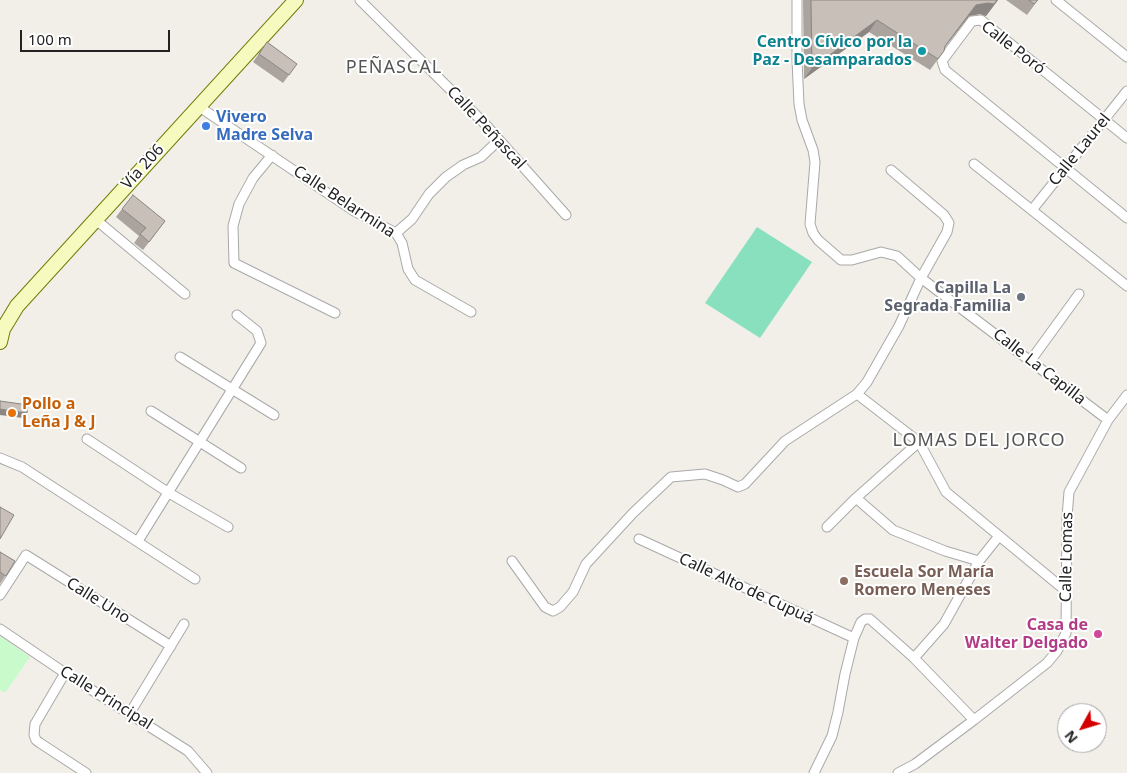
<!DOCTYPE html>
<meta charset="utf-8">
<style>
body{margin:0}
#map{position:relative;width:1127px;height:773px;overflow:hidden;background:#f2efe9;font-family:"Noto Sans",sans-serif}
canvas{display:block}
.north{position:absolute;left:1057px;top:703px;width:50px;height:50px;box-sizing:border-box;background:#fff;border:1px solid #a7a7a7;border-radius:50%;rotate:231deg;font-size:14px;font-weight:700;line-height:20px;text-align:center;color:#222}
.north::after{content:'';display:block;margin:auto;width:18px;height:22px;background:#d40000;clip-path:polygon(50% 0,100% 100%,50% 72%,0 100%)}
.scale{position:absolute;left:20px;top:30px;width:150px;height:22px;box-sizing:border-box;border:2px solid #222;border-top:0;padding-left:6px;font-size:15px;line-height:18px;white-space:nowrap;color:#222;-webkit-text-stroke:4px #fff;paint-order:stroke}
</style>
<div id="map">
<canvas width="1127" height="773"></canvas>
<div class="north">N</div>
<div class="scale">100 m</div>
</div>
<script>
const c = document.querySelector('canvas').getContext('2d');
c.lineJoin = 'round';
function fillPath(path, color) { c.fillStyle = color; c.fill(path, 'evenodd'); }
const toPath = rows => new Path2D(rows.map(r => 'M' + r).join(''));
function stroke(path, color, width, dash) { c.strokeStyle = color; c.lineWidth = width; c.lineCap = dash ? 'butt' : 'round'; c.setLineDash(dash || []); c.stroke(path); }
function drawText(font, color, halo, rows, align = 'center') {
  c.font = font + ' "Noto Sans",sans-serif'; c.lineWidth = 4; c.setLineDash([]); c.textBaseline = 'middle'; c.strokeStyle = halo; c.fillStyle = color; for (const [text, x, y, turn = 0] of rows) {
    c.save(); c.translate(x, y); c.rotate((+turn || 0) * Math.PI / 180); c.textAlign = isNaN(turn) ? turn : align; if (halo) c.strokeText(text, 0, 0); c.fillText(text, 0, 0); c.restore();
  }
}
fillPath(toPath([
 [0,636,30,657,5,693,0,690]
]), '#c8facc');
fillPath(toPath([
 [757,227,812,262,760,338,705,303]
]), '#88e0be');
const street = toPath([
 [360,0,485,124,566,215],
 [797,0,797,60,799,104,802,120,813,150,815,162,810,224,813,233,818,240,841,260,852,260,881,252,897,256,921,278,1108,420],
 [1056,0,1127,57],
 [198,106,354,211,396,233,402,243,408,269,415,280,471,312],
 [1127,138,981,20,972,21,942,61,945,70,1127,218],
 [272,155,253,178,239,204,233,226,234,263,335,313],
 [974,164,1127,286],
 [1032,210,1127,91],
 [95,219,185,294],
 [396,233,412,219,429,194,446,177,463,165,481,157,499,140],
 [180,357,274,415],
 [1031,360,1079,294],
 [857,394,919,442,946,492,1066,591],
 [151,411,241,468],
 [87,439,169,493,228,527],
 [0,458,22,467,195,579],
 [856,498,893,530,945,551,979,561],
 [827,527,856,498,919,442],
 [639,539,854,638],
 [138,541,261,343,257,331,237,315],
 [512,561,545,607,553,611,560,607,573,592,586,564,633,513,671,477,705,474,723,480,738,487,745,484,785,441,857,394,867,382,899,326,921,278,947,232,949,223,944,215,891,170],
 [0,595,26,555,171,646],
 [0,629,65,673,188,751,207,773],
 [914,658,944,624,979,561,999,536],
 [65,673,35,724,34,735,36,740,40,743,86,773],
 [130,713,184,624],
 [814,773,832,736,838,712,845,674,854,638,861,622,865,619,870,619,914,658,974,720],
 [898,773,915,764,974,720,1047,663,1057,651,1066,633,1067,517,1069,492,1108,420,1127,395]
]);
const secondary = toPath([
 [0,342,3,329,17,306,296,0]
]);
stroke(street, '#a9a9a9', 11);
stroke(secondary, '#707d05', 16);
stroke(street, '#fff', 9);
stroke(secondary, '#f7fabf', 14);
fillPath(toPath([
 [803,0,998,0,986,16,980,14,969,16,945,47,944,51,930,70,869,32,804,79],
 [1006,0,1038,0,1027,15],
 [267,42,297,64,283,83,253,62],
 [122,209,165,221,143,250,134,243,139,236,116,217],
 [0,552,15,561,0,584]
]), '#aba49e');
fillPath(toPath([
 [998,0,986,16,980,14,969,16,937,57,976,5],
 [877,20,869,32,804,79,812,68],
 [0,409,27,413,23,418,0,415]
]), '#8b8681');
const building = toPath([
 [811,0,997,0,994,4,988,3,976,5,945,46,944,51,938,59,877,20,812,68,811,0],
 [1029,0,1038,0,1034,4,1029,0],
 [267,42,297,64,289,75,259,54,267,42],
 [133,195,165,221,149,242,140,234,146,228,122,209,133,195],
 [0,401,28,405,27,413,0,409,0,401],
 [0,507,14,515,0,539,0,507],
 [0,552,15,561,6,576,0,572,0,552]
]);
fillPath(building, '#c7bfb8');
stroke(building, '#8b8681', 1);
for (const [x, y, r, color] of [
 [922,51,5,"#0f9aa8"],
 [206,126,5,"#3f7fe0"],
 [1021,297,5,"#6b7280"],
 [12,413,5,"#e8710a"],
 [844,581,5,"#8d6e63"],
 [1098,634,5,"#d1479c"]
]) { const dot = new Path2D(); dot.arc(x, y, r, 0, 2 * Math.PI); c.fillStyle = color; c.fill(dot); stroke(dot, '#fff', 2); }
drawText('bold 16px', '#0d838f', '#fff', [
 ["Centro Cívico por la",912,42],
 ["Paz - Desamparados",912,60]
], 'right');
drawText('16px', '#222', '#fff', [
 ["Calle Poró",1013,48,38],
 ["Calle Peñascal",486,128,47],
 ["Calle Laurel",1080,150,-51],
 ["Vía 206",143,167,-48],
 ["Calle Belarmina",344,202,33],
 ["Calle La Capilla",1039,367,38],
 ["Calle Lomas",1067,557,-89],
 ["Calle Alto de Cupuá",746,589,25],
 ["Calle Uno",98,601,32],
 ["Calle Principal",106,698,32]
]);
drawText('bold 16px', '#366cbe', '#fff', [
 ["Vivero",216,117],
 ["Madre Selva",216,135]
], 'left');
drawText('bold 16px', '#5b616d', '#fff', [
 ["Capilla La",1011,288],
 ["Segrada Familia",1011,306]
], 'right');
drawText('bold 16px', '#c56008', '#fff', [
 ["Pollo a",22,404],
 ["Leña J & J",22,422]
], 'left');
drawText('bold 16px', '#785e54', '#fff', [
 ["Escuela Sor María",854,572],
 ["Romero Meneses",854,590]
], 'left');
drawText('bold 16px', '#b23c85', '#fff', [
 ["Casa de",1088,625],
 ["Walter Delgado",1088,643]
], 'right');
c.letterSpacing = '1px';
drawText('18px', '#555', '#fff', [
 ["PEÑASCAL",394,68],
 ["LOMAS DEL JORCO",979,441]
]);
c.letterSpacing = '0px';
</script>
